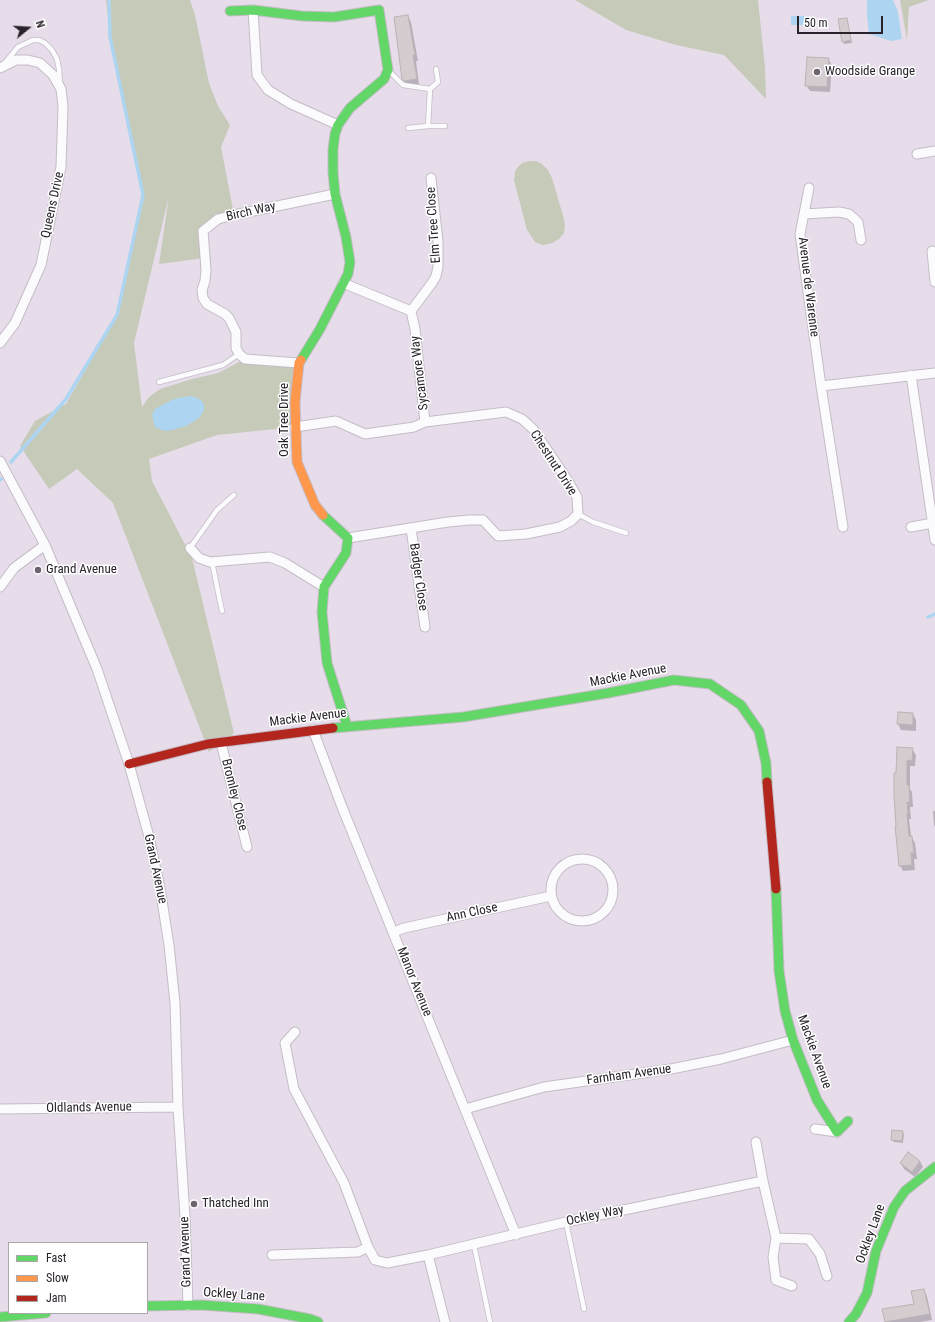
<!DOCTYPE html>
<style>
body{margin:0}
#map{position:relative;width:935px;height:1322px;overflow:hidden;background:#e7ddea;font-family:"Roboto Condensed",sans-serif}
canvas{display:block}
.legend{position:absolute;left:8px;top:1242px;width:140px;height:72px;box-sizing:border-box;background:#fff;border:1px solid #a9a7aa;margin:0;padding:5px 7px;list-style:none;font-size:12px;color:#29222b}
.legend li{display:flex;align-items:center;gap:8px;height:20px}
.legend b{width:20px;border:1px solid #a9a7aa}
.north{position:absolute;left:8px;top:8px;width:40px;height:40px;-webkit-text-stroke:3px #fff;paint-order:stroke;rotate:72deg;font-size:11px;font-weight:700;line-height:16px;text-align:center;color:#29222b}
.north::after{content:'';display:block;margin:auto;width:14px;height:18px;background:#29222b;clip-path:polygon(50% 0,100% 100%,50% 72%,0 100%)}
.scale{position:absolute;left:797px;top:16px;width:86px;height:18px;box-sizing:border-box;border:2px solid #29222b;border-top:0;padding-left:5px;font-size:12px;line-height:14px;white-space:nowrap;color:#29222b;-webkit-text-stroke:3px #fff;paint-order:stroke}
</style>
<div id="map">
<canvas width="935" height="1322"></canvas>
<ul class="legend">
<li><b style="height:5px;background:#63d668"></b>Fast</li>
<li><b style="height:5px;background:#ff974d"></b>Slow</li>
<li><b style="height:5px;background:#b3261e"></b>Jam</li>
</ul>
<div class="north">N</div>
<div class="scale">50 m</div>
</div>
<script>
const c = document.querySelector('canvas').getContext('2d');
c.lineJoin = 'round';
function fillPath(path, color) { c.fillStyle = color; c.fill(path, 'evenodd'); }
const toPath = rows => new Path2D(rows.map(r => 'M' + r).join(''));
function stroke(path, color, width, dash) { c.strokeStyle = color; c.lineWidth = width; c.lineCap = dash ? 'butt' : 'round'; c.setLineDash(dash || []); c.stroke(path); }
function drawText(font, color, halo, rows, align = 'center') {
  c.font = font + ' "Roboto Condensed",sans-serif'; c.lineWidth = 3; c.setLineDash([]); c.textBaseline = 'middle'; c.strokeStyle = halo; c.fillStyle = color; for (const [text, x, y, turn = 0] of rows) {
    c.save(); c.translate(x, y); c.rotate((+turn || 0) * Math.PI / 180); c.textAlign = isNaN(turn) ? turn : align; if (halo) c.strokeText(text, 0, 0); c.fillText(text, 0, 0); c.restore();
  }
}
fillPath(toPath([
 [106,0,190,0,195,15,209,83,218,106,230,125,221,147,234,215,203,231,205,258,159,264,169,196,134,343,142,407,149,397,160,389,192,379,218,373,245,359,299,363,295,427,217,435,149,459,152,481,192,558,234,733,209,752,113,503,77,469,49,489,20,446,35,421,66,404,117,315,143,195,110,37],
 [575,0,758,0,765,67,766,99,724,55,676,45,626,30],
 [900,0,929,0,909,7,907,40],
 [530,161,536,161,542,164,548,170,552,178,564,219,565,226,564,233,559,239,552,243,543,245,535,242,527,230,514,180,515,172,517,168,522,163]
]), '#c6cab9');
fillPath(toPath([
 [867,0,893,0,898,12,902,39,891,41,869,34,867,16],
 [791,16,809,16,809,25,791,25],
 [190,396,197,398,202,401,204,405,204,410,199,418,186,426,172,430,165,431,155,427,152,415,155,409,174,399]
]), '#add5f2');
fillPath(toPath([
 [408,16,411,22,418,61,416,61,419,85,408,86,403,79],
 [847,19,852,43,844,44,843,41],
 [828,59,832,65,830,92,810,91,806,85],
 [898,713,913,714,916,720,916,731,901,730,898,724],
 [912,749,916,755,915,766,910,766,910,789,912,792,913,807,910,807,911,819,909,819,911,836,915,843,917,859,914,859,915,870,903,871,900,865,895,774],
 [933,811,935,811,935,826,934,826],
 [902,1132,904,1134,903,1143,894,1142,892,1140],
 [920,1161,923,1167,915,1177,904,1169,901,1163],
 [924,1290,927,1296,932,1320,920,1322,886,1322,884,1310,915,1304]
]), '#0003');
stroke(toPath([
 [11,462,66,399,117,315,143,195,110,37,109,0],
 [0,480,1,479],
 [928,617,935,614]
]), '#add5f2', 3.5);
const building = toPath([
 [408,15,415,55,413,55,417,79,404,81,402,79,400,64,394,17,408,15],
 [847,18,851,40,842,42,838,19,847,18],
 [807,57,829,58,827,87,805,86,807,57],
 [898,712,913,713,913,725,897,724,898,712],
 [897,747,913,748,912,761,907,760,907,785,909,785,910,802,907,802,908,813,907,814,909,836,912,836,914,853,911,853,912,865,899,866,895,826,896,826,894,796,894,773,896,773,897,747],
 [892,1130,903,1131,902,1141,891,1140,892,1130],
 [908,1152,920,1161,912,1172,900,1163,908,1152],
 [924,1289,930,1314,885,1322,882,1309,914,1304,911,1291,924,1289]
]);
fillPath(building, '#d4ccce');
stroke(building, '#bab3b4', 1);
const lane = toPath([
 [4,64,18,47,33,40,39,40,45,43,52,50,57,59,59,69,60,84],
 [390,72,403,85,430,89,428,126,445,126],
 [430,89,438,82,436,69],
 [408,128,428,126],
 [159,382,223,365,239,354],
 [578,514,593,522,626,533],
 [190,548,217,510,234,495],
 [212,562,222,611],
 [566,1222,584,1309],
 [474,1245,490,1322]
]);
const street = toPath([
 [253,10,257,75,268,90,291,104,338,125],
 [0,68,16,60,28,60,40,63,53,75,61,89,63,106,61,167,41,265,15,323,0,343],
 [917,154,935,151],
 [809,188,800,234,821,386,843,527],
 [804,214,839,212,849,214,858,222,861,240],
 [932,251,935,282],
 [411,311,432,283,436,276,438,267,438,241,431,178],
 [299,363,245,359,239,354,236,348,236,332,229,318,225,314,207,304,203,298,202,290,205,281,206,270,203,231,218,219,234,215,335,194],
 [911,375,935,540],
 [821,386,935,373],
 [295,427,336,421,365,434,414,427,425,422,415,329,411,311,343,283],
 [0,461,45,545,97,669,129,764,148,833,160,888,169,945,175,1003,178,1107,185,1217,188,1306],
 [911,527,933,523],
 [411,528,425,627],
 [348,538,448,522,469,520,483,520,498,536,526,534,560,527,571,521,578,514,577,497,568,481,533,429,522,419,506,412,425,422],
 [190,548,199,558,210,562,270,557,285,563,324,587],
 [0,587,14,568,45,545],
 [313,730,342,807,516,1235],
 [221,743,247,847],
 '551 890a31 31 0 1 1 62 0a31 31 0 1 1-62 0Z',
 [394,932,404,928,551,896],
 [295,1032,285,1043,294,1089,344,1183,368,1247,375,1260,387,1263,428,1255,566,1222,763,1181],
 [0,1109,178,1107],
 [465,1109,544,1087,671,1069,721,1059,793,1040],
 [815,1129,837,1132],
 [756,1142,763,1181,776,1238,773,1257,776,1280,792,1286],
 [776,1238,809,1239,820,1254,827,1276],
 [272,1255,358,1252,368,1247],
 [428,1255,445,1322]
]);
const fast = toPath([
 [230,11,253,10,302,16,334,17,379,10,388,70,384,79,350,108,338,125,335,134,333,149,333,172,335,194,346,237,350,262,348,274,320,329,301,360],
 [323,515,348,538,346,553,324,587,322,612,327,663,347,726],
 [333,728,463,717,608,693,674,680,710,684,741,705,759,731,766,763,767,782],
 [776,889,779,971,785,1011,793,1040,817,1100,837,1132,848,1121],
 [147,1306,201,1305,258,1309,310,1319,318,1322],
 [0,1317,46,1313],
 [849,1322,856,1314,867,1293,876,1251,894,1207,905,1191,935,1167]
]);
const slow = toPath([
 [301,360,299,363,295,402,297,462,315,505,323,515]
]);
const jam = toPath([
 [129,764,208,744,333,728],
 [767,782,776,889]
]);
stroke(lane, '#c4bcc7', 6);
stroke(street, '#c4bcc7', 11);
stroke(fast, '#c4bcc7', 11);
stroke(slow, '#c4bcc7', 11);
stroke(jam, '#c4bcc7', 11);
stroke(lane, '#fbfafc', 4.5);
stroke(street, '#fbfafc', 9);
stroke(fast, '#63d668', 9);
stroke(slow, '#ff974d', 9);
stroke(jam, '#b3261e', 9);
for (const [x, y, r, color] of [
 [817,72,4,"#6c636e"],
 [38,570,4,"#6c636e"],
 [194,1204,4,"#6c636e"]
]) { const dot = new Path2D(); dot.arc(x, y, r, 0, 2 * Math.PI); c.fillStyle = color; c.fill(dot); stroke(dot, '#fff', 1.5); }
drawText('13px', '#29222b', '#fff', [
 ["Woodside Grange",825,72],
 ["Grand Avenue",46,570],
 ["Thatched Inn",202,1204]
], 'left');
drawText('13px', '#29222b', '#fff', [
 ["Queens Drive",53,205,-78],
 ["Birch Way",251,212,-13],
 ["Elm Tree Close",434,225,-94],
 ["Avenue de Warenne",808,287,83],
 ["Sycamore Way",420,373,-97],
 ["Oak Tree Drive",285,420,-90],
 ["Chestnut Drive",553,463,57],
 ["Badger Close",418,577,82],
 ["Mackie Avenue",628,676,-11],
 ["Mackie Avenue",308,718,-7],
 ["Bromley Close",234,795,76],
 ["Grand Avenue",155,869,78],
 ["Ann Close",472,913,-12],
 ["Manor Avenue",414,982,68],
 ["Mackie Avenue",814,1052,70],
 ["Farnham Avenue",629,1075,-8],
 ["Oldlands Avenue",89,1108,-1],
 ["Ockley Way",595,1216,-12],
 ["Ockley Lane",871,1234,-70],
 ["Grand Avenue",186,1252,-92],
 ["Ockley Lane",234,1295,4]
]);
</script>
